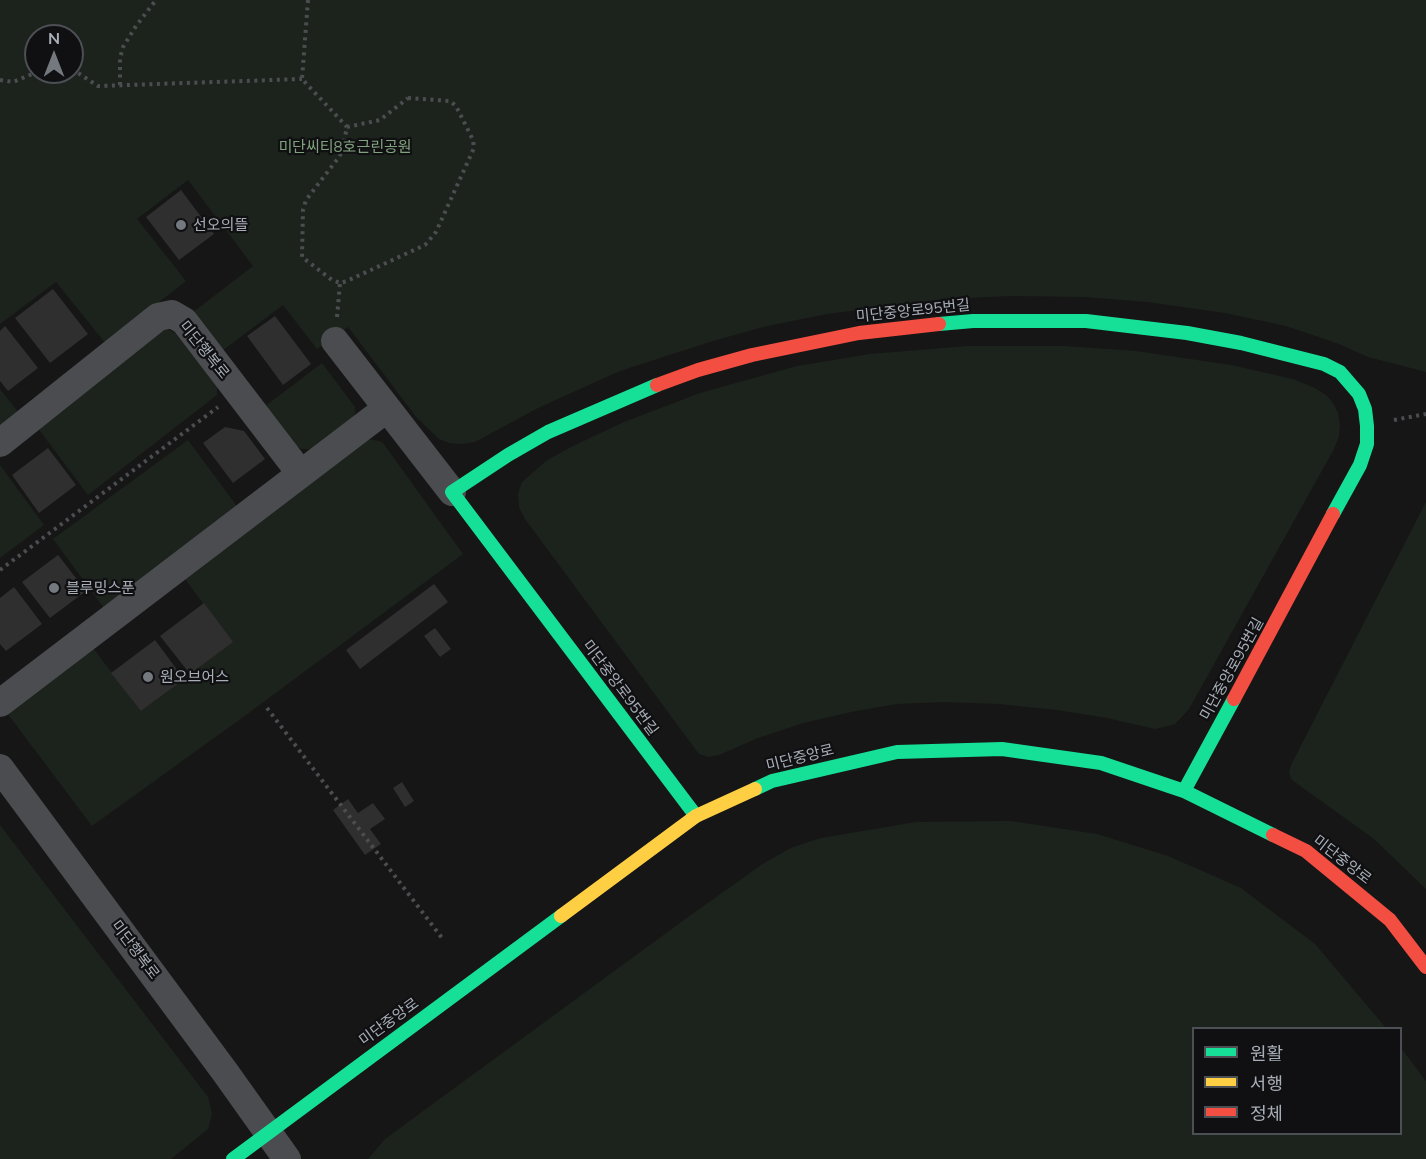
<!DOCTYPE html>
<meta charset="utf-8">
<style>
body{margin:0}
#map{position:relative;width:1426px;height:1159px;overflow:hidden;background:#161616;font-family:Mulish,"Noto Sans KR",sans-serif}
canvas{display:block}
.legend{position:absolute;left:1192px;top:1027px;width:210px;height:108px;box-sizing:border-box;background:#101012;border:2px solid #4c4f54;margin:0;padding:8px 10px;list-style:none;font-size:18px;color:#a7aeb7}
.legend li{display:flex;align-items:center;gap:12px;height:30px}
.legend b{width:30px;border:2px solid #4c4f54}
.north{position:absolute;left:24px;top:24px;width:60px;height:60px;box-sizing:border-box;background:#101012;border:2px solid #4c4f54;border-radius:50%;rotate:0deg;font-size:16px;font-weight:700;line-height:24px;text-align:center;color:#a7aeb7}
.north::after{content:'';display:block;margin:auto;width:21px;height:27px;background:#74797f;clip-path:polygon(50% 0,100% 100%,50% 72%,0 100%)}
</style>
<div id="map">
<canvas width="1426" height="1159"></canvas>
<ul class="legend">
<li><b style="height:8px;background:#16e098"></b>원활</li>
<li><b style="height:8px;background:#ffcf43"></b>서행</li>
<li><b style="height:8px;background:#f24e42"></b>정체</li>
</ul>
<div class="north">N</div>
</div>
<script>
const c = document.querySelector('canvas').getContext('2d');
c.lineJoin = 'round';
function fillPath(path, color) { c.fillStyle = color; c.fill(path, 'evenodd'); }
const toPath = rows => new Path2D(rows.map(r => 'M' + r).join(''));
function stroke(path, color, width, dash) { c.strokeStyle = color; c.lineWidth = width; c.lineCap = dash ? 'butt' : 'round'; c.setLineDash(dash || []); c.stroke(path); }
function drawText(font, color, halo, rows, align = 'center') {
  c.font = font + ' Mulish,"Noto Sans KR",sans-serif'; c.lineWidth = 4.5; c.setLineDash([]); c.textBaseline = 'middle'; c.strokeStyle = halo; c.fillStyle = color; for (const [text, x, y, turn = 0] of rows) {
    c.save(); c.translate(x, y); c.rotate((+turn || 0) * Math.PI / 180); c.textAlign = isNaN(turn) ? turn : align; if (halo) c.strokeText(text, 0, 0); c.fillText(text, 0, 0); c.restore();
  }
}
fillPath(toPath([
 [0,0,1426,0,1426,372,1368,357,1339,344,1286,326,1225,313,1148,302,1084,297,1012,296,943,299,827,314,767,326,713,341,620,371,538,408,475,442,462,444,449,443,439,439,417,418,348,327,317,349,283,305,222,351,192,313,253,266,188,180,137,219,186,281,106,344,56,282,0,324],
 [36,36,72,36,72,72,36,72],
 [164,329,170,330,176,334,217,386,217,395,88,495,37,427],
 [968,346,1064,346,1136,351,1231,365,1293,379,1315,388,1326,395,1333,403,1338,413,1340,426,1339,436,1334,449,1189,709,1175,724,1155,729,1107,718,1057,710,999,704,944,702,897,704,856,711,803,723,758,738,719,755,708,757,699,754,525,519,519,507,518,494,522,482,546,461,573,446,624,422,700,393,797,366,870,354],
 [322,363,355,407,355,413,354,420,312,449,302,449,294,446,264,407],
 [0,389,19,413,0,429],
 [368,439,379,441,383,443,463,554,246,715,92,826,7,713,93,648,141,711,232,642,185,579],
 [188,440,239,509,104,608,53,539],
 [0,465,44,525,0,558],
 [1426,502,1426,889,1374,839,1292,780,1289,773,1291,765],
 [1011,821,1097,834,1168,856,1241,888,1315,944,1386,1028,1194,1028,1194,1134,1400,1134,1401,1048,1426,1081,1426,1159,368,1159,385,1139,684,920,764,863,791,848,821,838,916,822],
 [0,825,208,1097,212,1114,208,1129,171,1159,0,1159]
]), '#1c231c');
fillPath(toPath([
 [181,190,214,234,179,260,146,217],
 [53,289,88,334,50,363,15,318],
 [275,316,311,364,283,385,247,336],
 [5,326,38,368,8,391,0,381,0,331],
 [225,427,244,431,265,459,233,483,203,443],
 [48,448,76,485,39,513,12,475],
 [58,555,86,591,50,618,22,582],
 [434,584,448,602,360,669,346,650],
 [14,587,42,624,6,651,0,644,0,598],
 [204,603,233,642,190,674,160,636],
 [435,628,451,649,440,657,424,636],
 [155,640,184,679,141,711,111,673],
 [402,782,414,801,405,807,393,788],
 [348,799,358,813,373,803,385,819,370,829,381,844,365,855,333,810]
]), '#2f2f30');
stroke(toPath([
 [308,0,302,79,347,127],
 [72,69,98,86,302,79],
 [0,80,13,82,37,72],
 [120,85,120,58,123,47,136,26,156,0],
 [408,98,450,101,456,106,473,140,474,148,436,232,425,245,347,281,340,283,332,280,302,257,303,210,306,200,339,157,342,151,347,127,380,120,408,98],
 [337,317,340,283],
 [1394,420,1426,414],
 [0,570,218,407],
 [267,708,442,938]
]), '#4c4d51', 4, [3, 4.5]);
stroke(toPath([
 [335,341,452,492],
 [0,443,158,317,172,314,184,321,301,474],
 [0,703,386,409],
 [0,768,225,1072,287,1159]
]), '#4a4c4f', 28);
stroke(toPath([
 [939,324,973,321,1086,321,1187,333,1241,343,1324,364,1340,372,1359,394,1365,409,1367,426,1367,444,1360,465,1333,514],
 [657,385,548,432,508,455,452,492,696,816],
 [755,789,772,781,897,752,1002,749,1101,763,1184,791,1273,835],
 [1184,791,1234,699],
 [233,1159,561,916]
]), '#16e098', 14);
stroke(toPath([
 [561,916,696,816,755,789]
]), '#ffcf43', 14);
stroke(toPath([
 [657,385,698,370,752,355,859,333,939,324],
 [1234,699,1333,514],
 [1273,835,1306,851,1390,920,1426,967]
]), '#f24e42', 14);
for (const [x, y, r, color] of [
 [181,225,6,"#74797f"],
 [54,588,6,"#74797f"],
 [148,677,6,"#74797f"]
]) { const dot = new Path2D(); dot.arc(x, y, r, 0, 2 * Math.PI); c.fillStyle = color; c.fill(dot); stroke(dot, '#101012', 2); }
drawText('15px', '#80a27e', '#101012', [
 ["미단씨티8호근린공원",345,147]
]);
drawText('15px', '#a7aeb7', '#101012', [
 ["선오의뜰",193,225],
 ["블루밍스푼",66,588],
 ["원오브어스",160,677]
], 'left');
drawText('15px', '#a7aeb7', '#101012', [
 ["미단중앙로95번길",913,311,-6],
 ["미단행복로",204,350,51],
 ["미단중앙로95번길",1232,669,-61],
 ["미단중앙로95번길",620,688,53],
 ["미단중앙로",800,758,-14],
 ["미단중앙로",1342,860,38],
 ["미단행복로",135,950,53],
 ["미단중앙로",389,1022,-36]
]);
</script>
